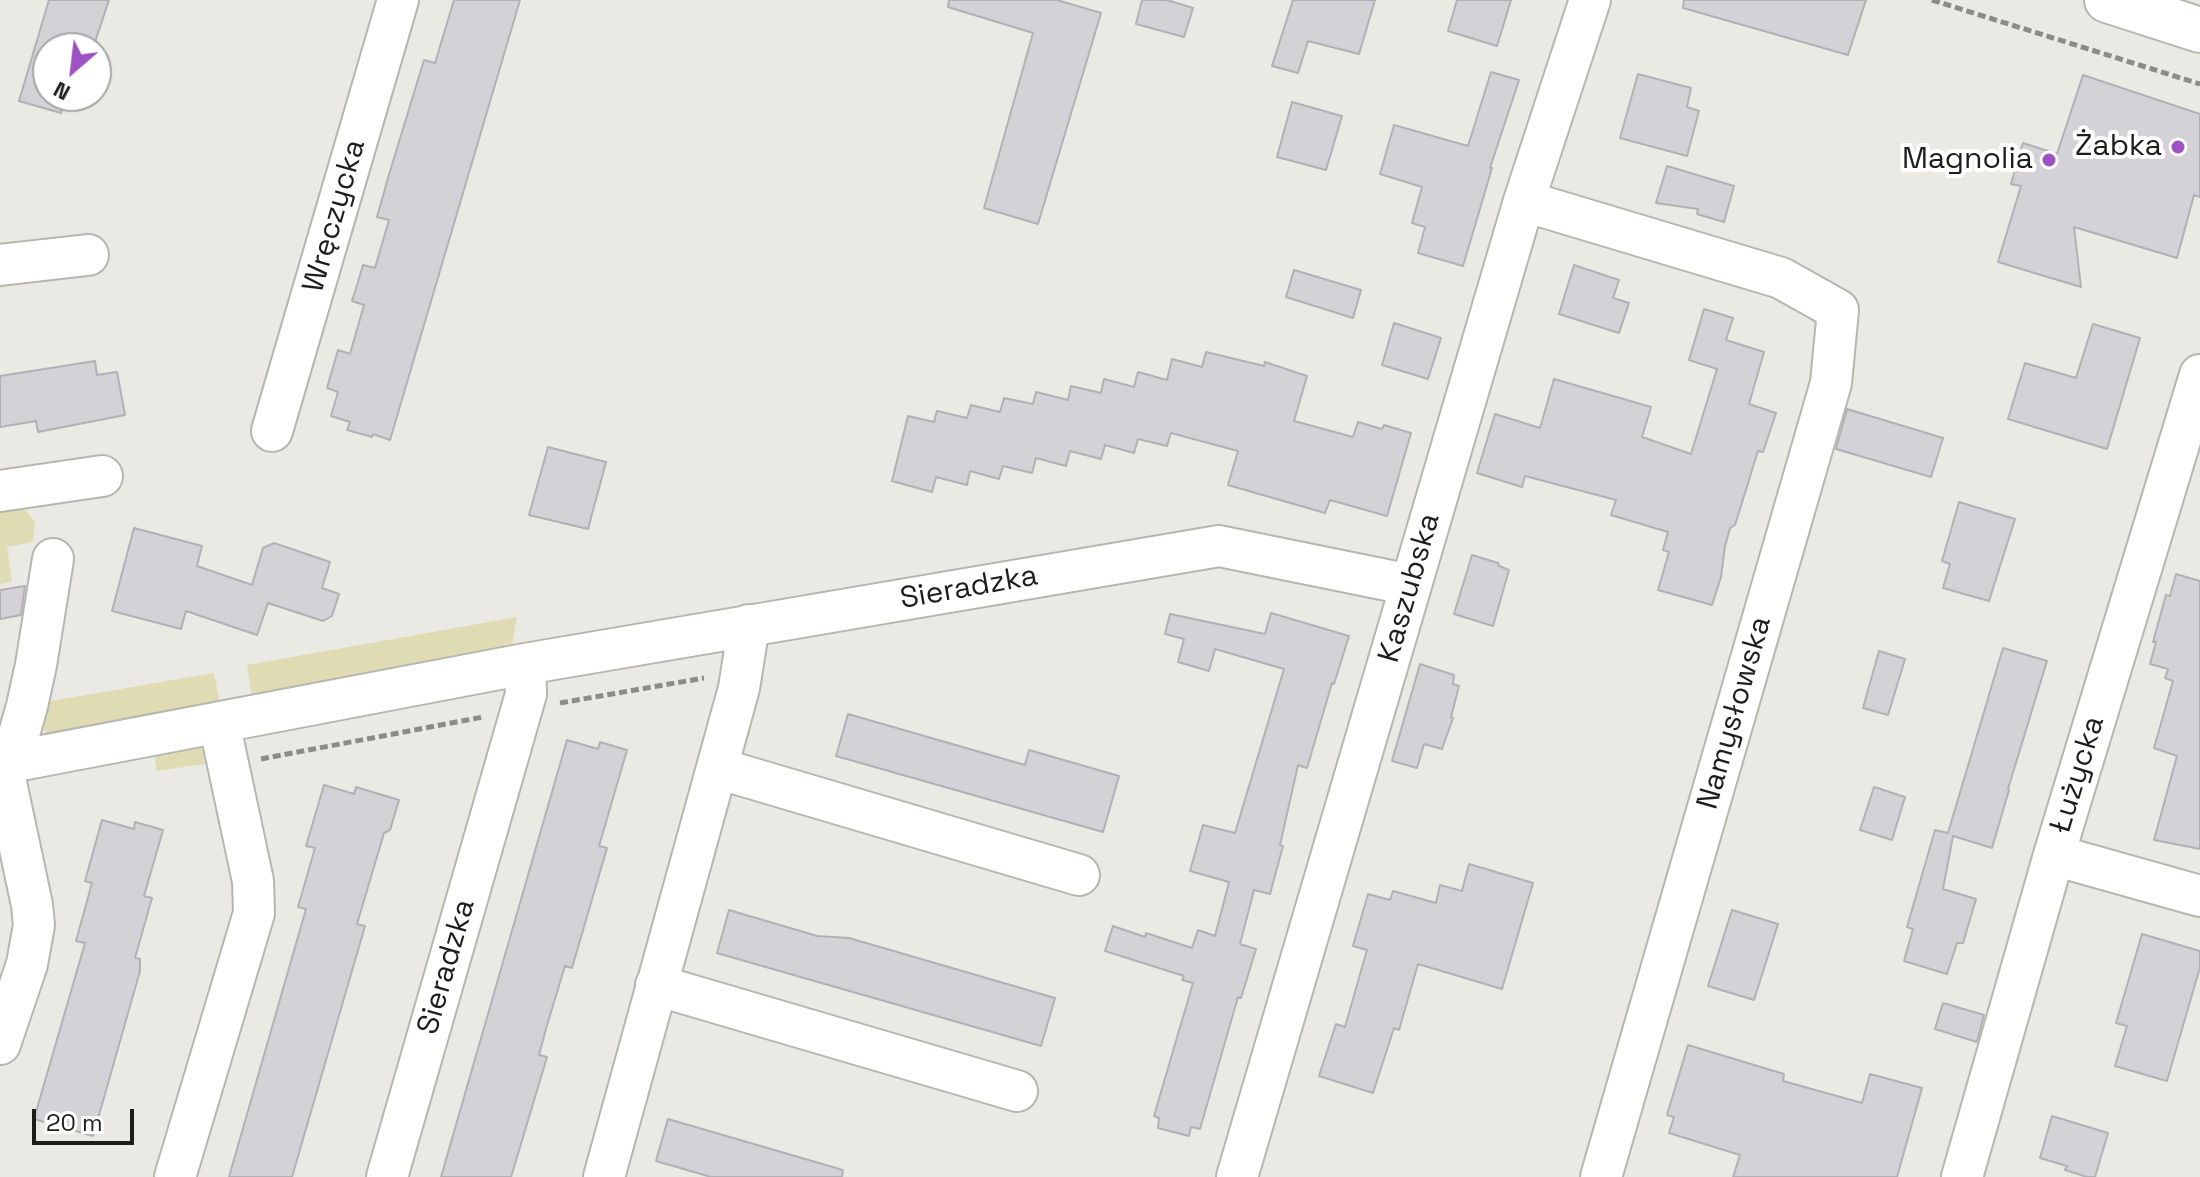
<!DOCTYPE html>
<meta charset="utf-8">
<style>
body{margin:0}
#map{position:relative;width:2200px;height:1177px;overflow:hidden;background:#eae9e4;font-family:"Space Grotesk",sans-serif}
canvas{display:block}
.north{position:absolute;left:32px;top:32px;width:80px;height:80px;box-sizing:border-box;background:#fff;border:2px solid #a5a5a4;border-radius:50%;rotate:208deg;font-size:22px;font-weight:700;line-height:32px;text-align:center;color:#1d1d1b}
.north::after{content:'';display:block;margin:auto;width:28px;height:36px;background:#9e51c3;clip-path:polygon(50% 0,100% 100%,50% 72%,0 100%)}
.scale{position:absolute;left:32px;top:1109px;width:102px;height:36px;box-sizing:border-box;border:4px solid #1d1d1b;border-top:0;padding-left:10px;font-size:24px;line-height:28px;white-space:nowrap;color:#1d1d1b;-webkit-text-stroke:6px #fff;paint-order:stroke}
</style>
<div id="map">
<canvas width="2200" height="1177"></canvas>
<div class="north">N</div>
<div class="scale">20 m</div>
</div>
<script>
const c = document.querySelector('canvas').getContext('2d');
c.lineJoin = 'round';
function fillPath(path, color) { c.fillStyle = color; c.fill(path, 'evenodd'); }
const toPath = rows => new Path2D(rows.map(r => 'M' + r).join(''));
function stroke(path, color, width, dash) { c.strokeStyle = color; c.lineWidth = width; c.lineCap = dash ? 'butt' : 'round'; c.setLineDash(dash || []); c.stroke(path); }
function drawText(font, color, halo, rows, align = 'center') {
  c.font = font + ' "Space Grotesk",sans-serif'; c.lineWidth = 8; c.setLineDash([]); c.textBaseline = 'middle'; c.strokeStyle = halo; c.fillStyle = color; for (const [text, x, y, turn = 0] of rows) {
    c.save(); c.translate(x, y); c.rotate((+turn || 0) * Math.PI / 180); c.textAlign = isNaN(turn) ? turn : align; if (halo) c.strokeText(text, 0, 0); c.fillText(text, 0, 0); c.restore();
  }
}
fillPath(toPath([
 [0,502,15,505,26,511,35,522,33,542,7,547,12,581,0,584],
 [517,617,511,651,252,698,247,665],
 [214,673,220,703,49,734,38,727,39,703],
 [200,739,218,762,157,771,155,760,157,753]
]), '#dfdcb3');
const building = toPath([
 [49,0,109,0,93,48,48,48,48,96,80,96,79,100,65,97,61,113,19,101,49,0],
 [454,0,520,0,390,440,373,434,372,437,347,430,350,422,331,416,338,392,327,388,338,350,350,354,364,305,352,301,358,282,363,265,375,268,389,220,377,217,388,178,424,60,435,63,454,0],
 [949,0,1057,0,1101,13,1038,224,984,208,1033,33,948,7,949,0],
 [1142,0,1167,0,1193,8,1184,37,1136,24,1142,0],
 [1293,0,1375,0,1359,54,1308,41,1298,73,1272,66,1293,0],
 [1457,0,1511,0,1497,46,1448,31,1457,0],
 [1684,0,1866,0,1848,55,1683,8,1684,0],
 [1491,72,1519,80,1490,168,1492,168,1463,266,1418,253,1425,227,1412,223,1422,187,1380,174,1394,125,1468,146,1491,72],
 [1638,74,1691,88,1687,107,1699,111,1687,156,1620,138,1638,74],
 [2083,75,2200,114,2200,197,2194,195,2177,258,2074,227,2081,287,1998,262,2021,186,2011,184,2023,143,2057,154,2083,75],
 [1292,102,1342,116,1326,170,1277,157,1292,102],
 [1667,166,1734,186,1724,222,1697,214,1698,209,1656,203,1667,166],
 [1574,265,1619,280,1613,298,1629,303,1619,333,1559,314,1574,265],
 [1294,270,1361,290,1353,318,1286,297,1294,270],
 [1704,309,1733,318,1726,340,1764,352,1749,404,1776,413,1763,452,1758,451,1735,525,1730,528,1725,546,1721,577,1712,605,1658,590,1669,552,1663,550,1668,532,1611,515,1616,500,1525,476,1522,487,1477,473,1495,414,1540,428,1554,379,1651,407,1642,437,1691,454,1717,369,1689,360,1704,309],
 [1394,323,1441,338,1428,379,1382,365,1394,323],
 [2093,324,2140,338,2107,449,2008,419,2025,363,2076,378,2093,324],
 [1206,352,1264,366,1265,362,1307,376,1294,421,1353,437,1358,422,1382,429,1384,425,1411,433,1387,516,1330,500,1325,513,1228,485,1238,451,1171,433,1167,446,1138,439,1134,453,1105,445,1101,459,1070,451,1066,466,1036,458,1032,473,1003,466,999,479,970,471,967,485,936,477,932,492,892,481,908,416,934,422,937,411,967,418,971,405,1000,412,1004,398,1033,404,1036,392,1068,400,1071,386,1101,393,1104,379,1134,387,1138,372,1167,380,1172,359,1202,367,1206,352],
 [95,361,97,375,117,372,125,415,38,432,36,421,0,427,0,376,95,361],
 [1847,409,1943,438,1931,477,1836,449,1847,409],
 [548,447,606,462,588,529,529,515,548,447],
 [1959,502,2015,519,1989,601,1943,588,1950,564,1942,561,1959,502],
 [134,528,202,546,197,566,252,585,263,548,274,543,330,562,322,588,339,594,332,616,323,621,268,603,257,635,186,611,181,629,112,611,134,528],
 [1472,555,1498,563,1499,566,1509,570,1493,626,1454,614,1472,555],
 [2176,574,2200,581,2200,849,2154,840,2177,756,2154,748,2173,681,2165,678,2168,669,2150,664,2156,642,2153,642,2166,595,2170,596,2176,574],
 [25,586,21,615,0,619,0,590,25,586],
 [1271,613,1349,636,1334,684,1332,683,1307,768,1298,765,1280,845,1283,846,1270,894,1254,890,1240,944,1256,949,1241,998,1238,997,1200,1129,1191,1127,1189,1136,1158,1128,1159,1118,1154,1116,1193,983,1182,980,1184,976,1105,951,1113,926,1145,937,1146,933,1192,948,1198,930,1215,936,1229,882,1190,871,1203,825,1235,833,1284,669,1215,649,1209,671,1178,662,1184,639,1165,634,1170,614,1265,634,1271,613],
 [2003,648,2047,661,2008,789,2009,790,1992,848,1953,836,1943,889,1976,899,1963,943,1957,943,1947,974,1904,961,1913,929,1907,927,1935,830,1948,833,2003,648],
 [1879,651,1905,659,1888,715,1863,708,1879,651],
 [1420,664,1454,675,1453,684,1459,686,1451,717,1453,718,1442,749,1424,744,1417,768,1392,761,1420,664],
 [848,714,1025,765,1029,750,1119,776,1103,832,836,756,848,714],
 [567,740,598,749,600,742,627,750,599,846,607,848,572,968,565,966,547,1025,539,1055,547,1057,511,1177,441,1177,567,740],
 [324,785,354,794,356,787,399,800,390,830,384,833,357,924,365,926,292,1177,229,1177,306,909,298,907,315,848,306,846,324,785],
 [1874,787,1905,797,1892,840,1860,830,1874,787],
 [102,820,134,829,135,822,163,830,144,896,152,898,135,958,140,959,140,971,93,1136,34,1119,85,943,76,941,92,883,85,881,102,820],
 [1469,864,1533,883,1502,989,1418,964,1399,1030,1394,1028,1373,1093,1319,1076,1336,1024,1345,1027,1367,950,1353,946,1368,894,1390,900,1393,891,1436,903,1440,885,1462,891,1469,864],
 [729,910,817,936,849,938,1055,998,1041,1046,717,953,729,910],
 [1732,910,1778,924,1754,1000,1708,986,1732,910],
 [2142,934,2200,951,2200,967,2167,1081,2115,1066,2127,1026,2116,1023,2142,934],
 [1943,1003,1984,1015,1977,1042,1935,1029,1943,1003],
 [1688,1045,1784,1074,1783,1081,1862,1103,1870,1074,1922,1088,1897,1177,1733,1177,1740,1155,1669,1133,1674,1117,1667,1115,1688,1045],
 [2052,1116,2108,1133,2095,1177,2087,1177,2065,1170,2067,1166,2040,1158,2052,1116],
 [668,1119,843,1170,842,1177,711,1177,656,1161,668,1119]
]);
fillPath(building, '#d5d2d7');
stroke(building, '#b3b0b5', 2);
const minor = toPath([
 [1524,201,1781,278,1838,310,1831,383,1601,1177],
 [0,265,88,255],
 [272,431,398,0],
 [0,491,102,476],
 [11,762,27,706,36,665,53,559],
 [0,764,525,664,1219,546,1411,585],
 [717,768,1079,875],
 [2054,855,2200,896],
 [656,985,1017,1091],
 [0,1044,27,964,34,925,32,905,2,764],
 [175,1177,254,913,253,881,219,722],
 [387,1177,526,694,525,664],
 [604,1177,739,688,749,625],
 [1237,1177,1524,201,1590,0],
 [1962,1177,2054,855,2200,375]
]);
const major = toPath([
 [2107,0,2200,30]
]);
stroke(minor, '#b6b6b1', 44);
stroke(major, '#b6b6b1', 48);
stroke(toPath([
 [1932,0,2200,84],
 [560,703,704,678],
 [261,759,483,717]
]), '#8c8b87', 5, [8, 4]);
stroke(minor, '#fff', 40);
stroke(major, '#fff', 44);
for (const [x, y, r, color] of [
 [2178,147,8,"#9e51c3"],
 [2049,160,8,"#9e51c3"]
]) { const dot = new Path2D(); dot.arc(x, y, r, 0, 2 * Math.PI); c.fillStyle = color; c.fill(dot); stroke(dot, '#fff', 3); }
drawText('30px', '#1d1d1b', '#fff', [
 ["Żabka",2162,147],
 ["Magnolia",2033,160]
], 'right');
drawText('30px', '#1d1d1b', '#fff', [
 ["Wręczycka",335,216,-74],
 ["Sieradzka",969,588,-10],
 ["Kaszubska",1410,588,-74],
 ["Namysłowska",1735,713,-74],
 ["Łużycka",2078,775,-73],
 ["Sieradzka",447,967,-74]
]);
</script>
